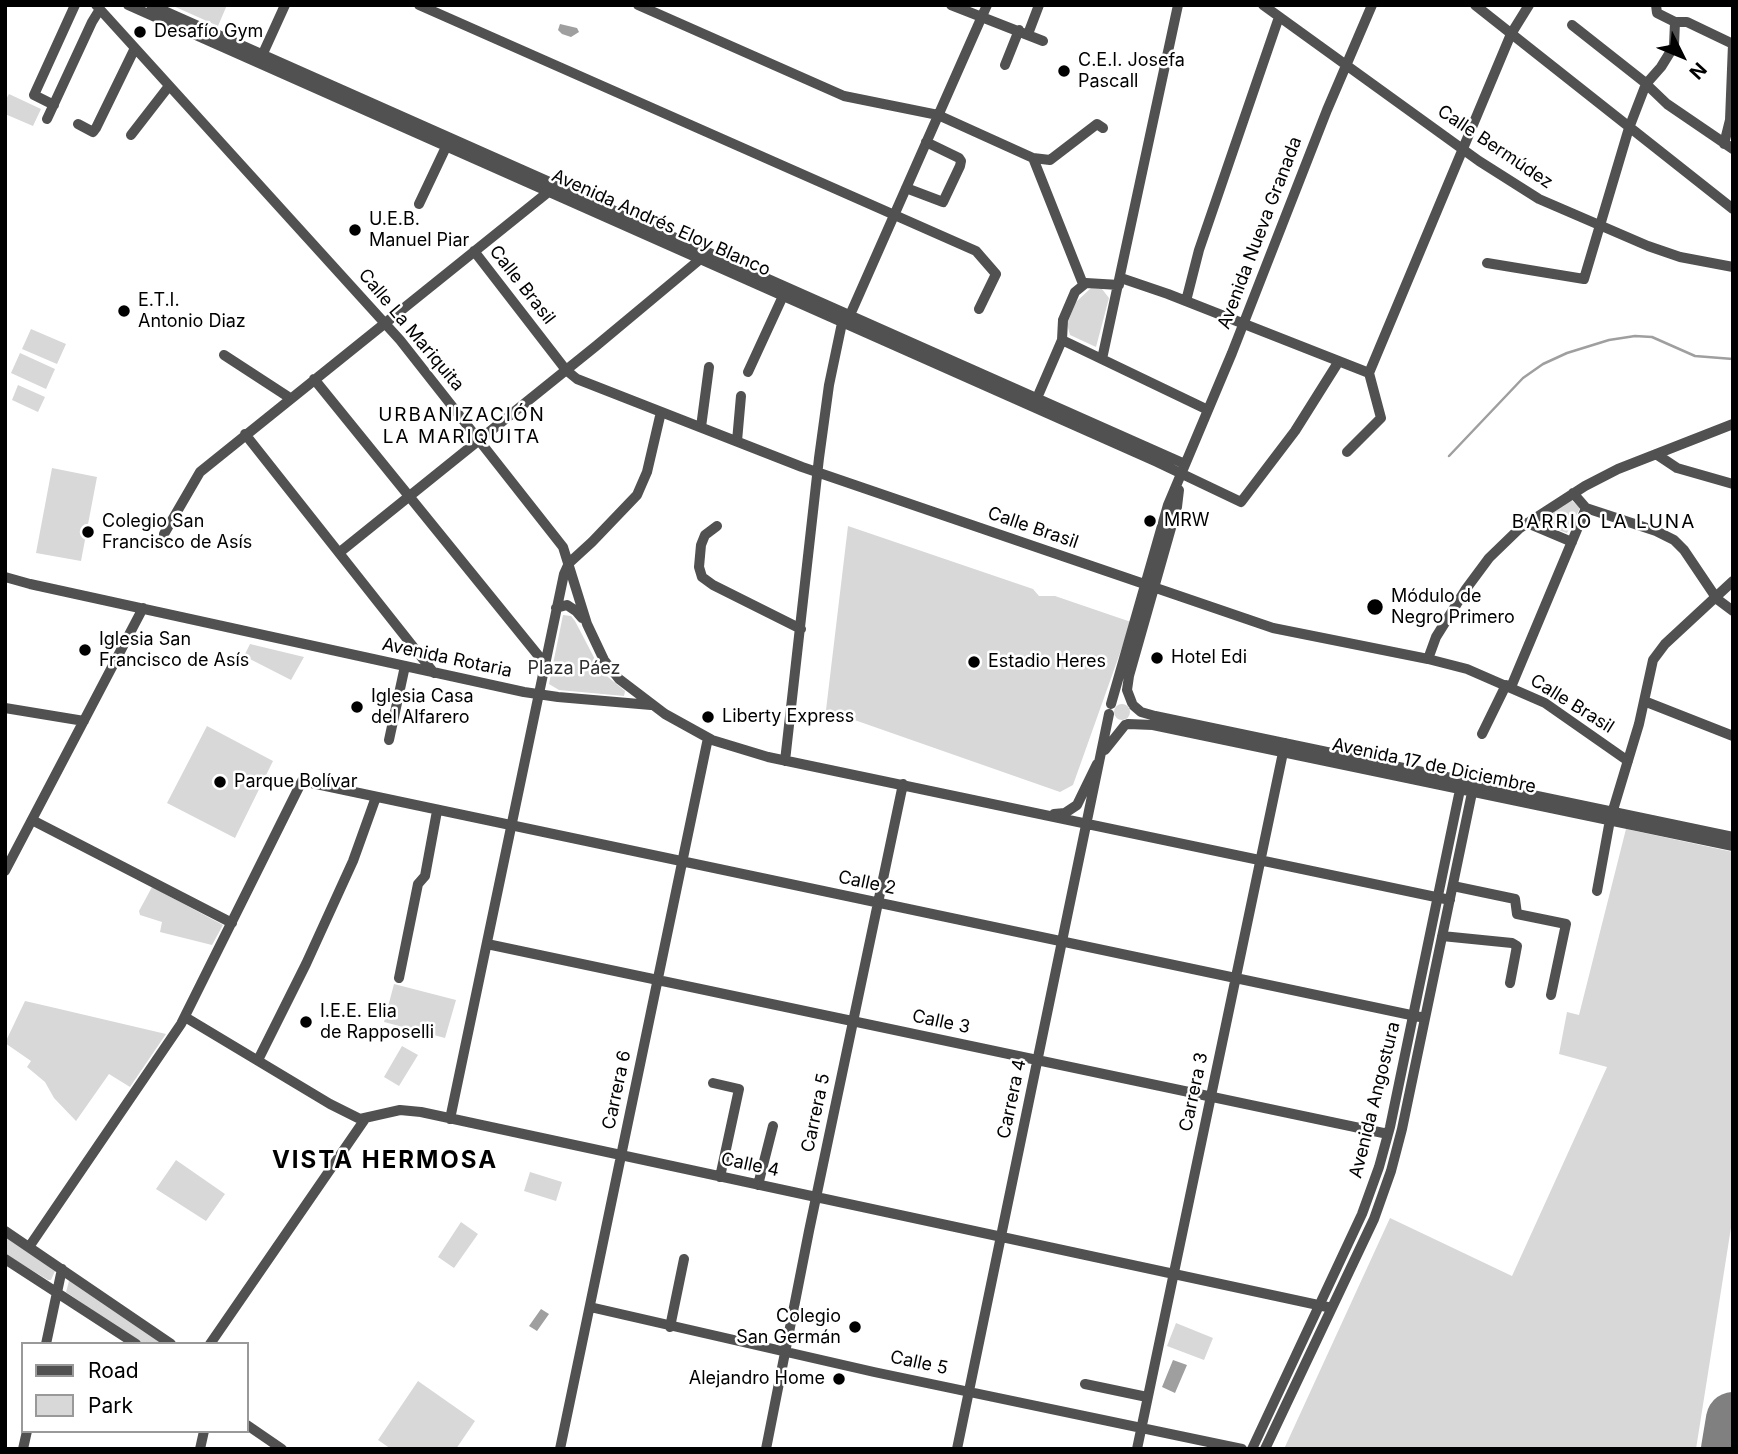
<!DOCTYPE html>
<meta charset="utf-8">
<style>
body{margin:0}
#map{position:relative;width:1738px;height:1454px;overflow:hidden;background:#fff;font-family:Inter,sans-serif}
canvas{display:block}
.frame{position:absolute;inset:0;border:7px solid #000;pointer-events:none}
.legend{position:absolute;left:21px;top:1342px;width:228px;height:91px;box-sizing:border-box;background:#fff;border:2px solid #999;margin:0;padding:9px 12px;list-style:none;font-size:21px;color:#000}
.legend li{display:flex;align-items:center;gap:14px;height:35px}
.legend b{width:35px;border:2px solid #999}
.north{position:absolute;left:1647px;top:21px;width:70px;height:70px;-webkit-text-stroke:5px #fff;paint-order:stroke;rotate:133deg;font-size:19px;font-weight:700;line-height:28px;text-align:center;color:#000}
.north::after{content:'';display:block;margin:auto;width:24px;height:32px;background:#000;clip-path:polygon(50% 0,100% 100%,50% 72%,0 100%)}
</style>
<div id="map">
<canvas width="1738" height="1454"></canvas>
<div class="frame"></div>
<ul class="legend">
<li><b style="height:9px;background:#515151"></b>Road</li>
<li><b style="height:19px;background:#d8d8d8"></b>Park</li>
</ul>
<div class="north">N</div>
</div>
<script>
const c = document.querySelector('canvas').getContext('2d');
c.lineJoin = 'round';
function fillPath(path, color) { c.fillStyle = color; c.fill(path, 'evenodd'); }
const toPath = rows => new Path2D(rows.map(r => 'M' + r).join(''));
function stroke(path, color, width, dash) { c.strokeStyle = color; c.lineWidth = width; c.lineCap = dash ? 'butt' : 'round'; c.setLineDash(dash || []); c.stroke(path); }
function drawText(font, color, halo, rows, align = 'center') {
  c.font = font + ' Inter,sans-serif'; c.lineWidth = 5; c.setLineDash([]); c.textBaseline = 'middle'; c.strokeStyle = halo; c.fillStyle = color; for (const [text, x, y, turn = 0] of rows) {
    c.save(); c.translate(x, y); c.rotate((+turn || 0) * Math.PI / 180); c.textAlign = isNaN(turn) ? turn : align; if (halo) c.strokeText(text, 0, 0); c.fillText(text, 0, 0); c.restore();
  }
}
fillPath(toPath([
 [171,5,227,5,218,26],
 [9,94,41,109,33,126,5,114,5,101],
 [1091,288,1102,289,1109,298,1096,347,1070,335,1067,324,1076,302],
 [31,329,66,344,57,364,22,349],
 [20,353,55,369,46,389,11,373],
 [18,385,45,397,38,412,12,400],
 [52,468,97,477,81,561,36,553],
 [1571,500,1580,508,1567,533,1544,525,1540,522],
 [848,526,1033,589,1039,596,1055,596,1131,622,1073,785,1060,792,826,710],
 [563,615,571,616,575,621,599,667,608,677,625,691,624,696,559,690,549,684],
 [250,644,304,657,291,680,244,656],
 '1114 712a8 8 0 1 1 16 0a8 8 0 1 1-16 0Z',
 [207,726,273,761,235,838,167,803],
 [1626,829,1733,852,1733,1215,1696,1449,1284,1449,1390,1218,1512,1276,1607,1067,1559,1054,1567,1012,1579,1015],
 [152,887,223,925,212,945,160,932,162,922,140,915,139,911],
 [394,984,456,1000,445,1038,384,1022],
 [25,1001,51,1007,166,1034,130,1087,109,1074,76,1121,54,1098,45,1082,27,1067,31,1061,5,1043],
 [402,1046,418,1055,399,1086,384,1077],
 [176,1160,225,1194,206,1221,156,1189],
 [530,1172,562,1182,556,1201,524,1191],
 [461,1222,478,1234,454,1268,438,1257],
 [5,1236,55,1271,51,1280,48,1280,5,1254],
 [69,1281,72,1281,163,1344,142,1344,66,1292],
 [1176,1323,1213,1338,1204,1360,1167,1346],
 [418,1381,475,1421,456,1449,391,1449,378,1440]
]), '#d8d8d8');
fillPath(toPath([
 [560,24,577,28,579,32,571,37,562,34,558,30],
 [541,1309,549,1314,537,1331,529,1326],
 [1173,1360,1187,1365,1175,1393,1162,1387]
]), '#9f9f9f');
stroke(toPath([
 [1449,456,1523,378,1543,364,1567,353,1609,340,1635,336,1652,337,1695,356,1733,359]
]), '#9f9f9f', 2.5);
stroke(toPath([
 [1728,1449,1733,1419]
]), '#808080', 54);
stroke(toPath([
 [96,5,400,340,563,547,587,624,604,660,619,679,665,714,712,740,768,757,1450,900],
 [128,5,1157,462,1241,502,1295,431,1339,361],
 [151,5,1185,464],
 [419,5,976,251,996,274,979,309],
 [638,5,844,96,938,115,1033,158,1083,284],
 [951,5,1043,41],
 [1263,5,1479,161,1539,199,1648,246,1680,257,1733,267],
 [1475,5,1733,209],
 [1656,5,1657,13,1675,22,1687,22,1733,44],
 [1572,25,1643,81,1667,104,1733,149],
 [1028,34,1039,5],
 [260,60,285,5],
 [1005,65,1019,30],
 [54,105,34,95,75,5],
 [47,119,92,22,100,9],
 [78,124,93,132,96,128,135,48],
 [131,135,169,86],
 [1724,144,1730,120,1733,44],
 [1033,158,1050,160,1097,124,1103,128],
 [906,188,943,202,960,166,961,161,959,158,926,142],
 [419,204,446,147],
 [474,251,566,370,577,379,802,467,1273,628,1428,659,1467,669,1545,703,1628,761],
 [1487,263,1584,279,1629,128,1646,84,1661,67,1674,46,1675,22],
 [1121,278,1168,294,1369,373],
 [1186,301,1199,250,1279,17],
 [1062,340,1208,410],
 [224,355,290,398],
 [1102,359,1178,5],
 [748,372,783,296],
 [1369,373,1511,34,1529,5],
 [314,379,546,665],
 [1037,398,1062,340,1063,320,1075,292,1086,283,1119,285],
 [701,427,709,367],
 [245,434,434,673],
 [737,441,741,396],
 [1347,452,1381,418,1369,373],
 [1656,454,1677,468,1733,484],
 [1573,493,1586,508,1656,531,1674,540,1684,550,1717,599,1733,611],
 [1527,523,1572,542],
 [717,526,705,535,701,545,699,567,702,577,713,585,801,629],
 [164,534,200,472,552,189],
 [340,552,596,346,704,256],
 [5,577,30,584,524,692,558,697,651,705],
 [556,608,567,605,576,611,582,618],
 [1428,659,1436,637,1466,589,1489,558,1520,528,1585,486,1618,469,1733,424],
 [1511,687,1586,508],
 [1644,701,1733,736],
 [1132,703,1127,690,1129,676,1177,507,1179,490],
 [1111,704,1168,505,1232,353,1327,110,1372,5],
 [1134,706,1141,712,1155,716,1733,837],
 [5,708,84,721],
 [1128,724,1153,725,1733,846],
 [1482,734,1506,685],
 [389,740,405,666],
 [1105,750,1125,725],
 [785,761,819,458,829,385,842,323,850,315,987,5],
 [1054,814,1065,813,1077,805,1097,764],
 [32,820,232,923],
 [5,871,143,608],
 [1453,886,1515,899,1517,914,1566,924,1551,995],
 [1597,891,1610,820,1639,724,1653,660,1665,644,1733,581],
 [1442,936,1512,943,1517,946,1510,983],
 [487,944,1388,1134],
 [399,978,418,884,425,876,437,811],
 [185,1017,330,1104,360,1119,400,1110,421,1112,1332,1308],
 [258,1060,306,964,353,861,376,797],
 [713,1083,739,1089,720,1177],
 [450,1119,564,574,569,563,592,542,637,495,647,472,661,412],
 [758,1185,773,1126],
 [5,1231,171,1344],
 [29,1247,181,1024,302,781,1425,1018],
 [5,1259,136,1344],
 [590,1307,874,1372,1242,1449],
 [670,1327,684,1259],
 [46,1344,62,1269],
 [210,1344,365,1119],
 [1085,1384,1147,1397],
 [247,1425,282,1449],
 [23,1449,27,1431],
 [200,1449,204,1431],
 [560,1449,708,738],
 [766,1449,809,1231,903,784],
 [957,1449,1109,714],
 [1137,1449,1285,743],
 [1252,1449,1362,1214,1379,1167,1390,1127,1462,780],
 [1265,1449,1374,1219,1391,1171,1402,1129,1474,783]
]), '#515151', 10);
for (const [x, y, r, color] of [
 [140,32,7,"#000"],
 [1064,71,7,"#000"],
 [355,230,7,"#000"],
 [124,311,7,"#000"],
 [1150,521,7,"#000"],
 [88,532,7,"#000"],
 [1375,607,9,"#000"],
 [85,650,7,"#000"],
 [1157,658,7,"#000"],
 [974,662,7,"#000"],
 [357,707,7,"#000"],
 [708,717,7,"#000"],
 [220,782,7,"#000"],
 [306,1022,7,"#000"],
 [855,1327,7,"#000"],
 [839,1379,7,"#000"]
]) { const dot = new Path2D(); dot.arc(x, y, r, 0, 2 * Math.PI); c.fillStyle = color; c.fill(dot); stroke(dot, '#fff', 2.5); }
drawText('18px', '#000', '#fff', [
 ["Desafío Gym",154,32],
 ["C.E.I. Josefa",1078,61],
 ["Pascall",1078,82],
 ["U.E.B.",369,220],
 ["Manuel Piar",369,241],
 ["E.T.I.",138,301],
 ["Antonio Diaz",138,322],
 ["MRW",1164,521],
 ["Colegio San",102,522],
 ["Francisco de Asís",102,543],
 ["Módulo de",1391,597],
 ["Negro Primero",1391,618],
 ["Iglesia San",99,640],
 ["Francisco de Asís",99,661],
 ["Hotel Edi",1171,658],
 ["Estadio Heres",988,662],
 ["Iglesia Casa",371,697],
 ["del Alfarero",371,718],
 ["Liberty Express",722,717],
 ["Parque Bolívar",234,782],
 ["I.E.E. Elia",320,1012],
 ["de Rapposelli",320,1033],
 ["Colegio",841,1317,"right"],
 ["San Germán",841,1338,"right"],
 ["Alejandro Home",825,1379,"right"]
], 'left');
drawText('18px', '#000', '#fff', [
 ["Calle Bermúdez",1495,147,34],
 ["Avenida Andrés Eloy Blanco",661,223,24],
 ["Avenida Nueva Granada",1260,233,-69],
 ["Calle Brasil",522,285,52],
 ["Calle La Mariquita",411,330,50],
 ["Calle Brasil",1033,528,19],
 ["Avenida Rotaria",447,658,12],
 ["Calle Brasil",1572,704,32],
 ["Avenida 17 de Diciembre",1434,766,12],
 ["Calle 2",867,883,12],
 ["Calle 3",941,1022,12],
 ["Carrera 6",617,1090,-78],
 ["Carrera 3",1194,1092,-78],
 ["Carrera 4",1012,1099,-78],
 ["Avenida Angostura",1375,1100,-76],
 ["Carrera 5",816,1113,-78],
 ["Calle 4",750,1165,12],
 ["Calle 5",919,1363,12]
]);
drawText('18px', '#2f2f2f', '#fff', [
 ["Plaza Páez",574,669]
]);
c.letterSpacing = '2px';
drawText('19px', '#000', '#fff', [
 ["URBANIZACIÓN",462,415],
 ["LA MARIQUITA",462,437],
 ["BARRIO LA LUNA",1604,522]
]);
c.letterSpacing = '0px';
c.letterSpacing = '2px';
drawText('bold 24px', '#000', '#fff', [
 ["VISTA HERMOSA",385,1161]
]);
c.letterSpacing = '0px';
</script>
